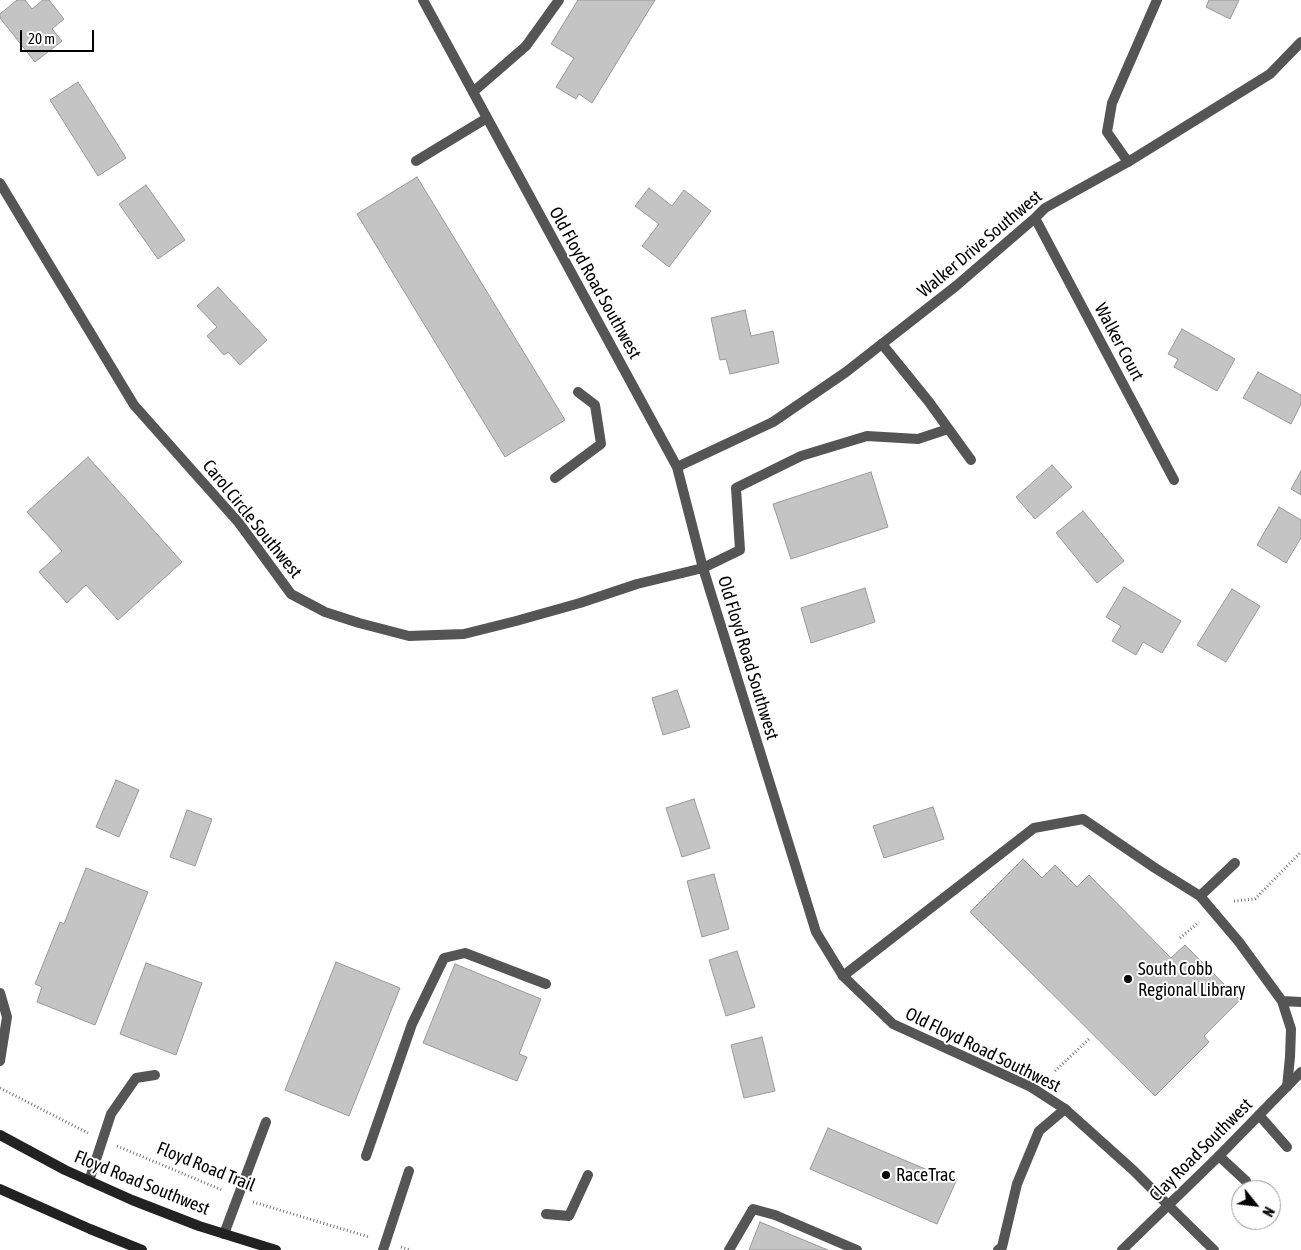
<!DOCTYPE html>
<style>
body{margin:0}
#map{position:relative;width:1301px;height:1250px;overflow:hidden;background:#fff;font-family:"Asap Condensed",sans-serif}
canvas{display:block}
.north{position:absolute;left:1231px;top:1180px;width:50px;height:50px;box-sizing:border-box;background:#fff;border:1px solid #999;border-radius:50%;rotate:119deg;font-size:14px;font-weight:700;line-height:20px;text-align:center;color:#000}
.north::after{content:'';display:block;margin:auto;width:18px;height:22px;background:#000;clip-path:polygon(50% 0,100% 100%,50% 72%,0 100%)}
.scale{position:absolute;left:20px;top:30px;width:74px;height:22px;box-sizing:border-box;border:2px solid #000;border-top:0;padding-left:6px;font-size:15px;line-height:18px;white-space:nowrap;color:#000;-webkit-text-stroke:4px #fff;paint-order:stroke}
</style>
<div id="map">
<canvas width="1301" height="1250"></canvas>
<div class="north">N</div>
<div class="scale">20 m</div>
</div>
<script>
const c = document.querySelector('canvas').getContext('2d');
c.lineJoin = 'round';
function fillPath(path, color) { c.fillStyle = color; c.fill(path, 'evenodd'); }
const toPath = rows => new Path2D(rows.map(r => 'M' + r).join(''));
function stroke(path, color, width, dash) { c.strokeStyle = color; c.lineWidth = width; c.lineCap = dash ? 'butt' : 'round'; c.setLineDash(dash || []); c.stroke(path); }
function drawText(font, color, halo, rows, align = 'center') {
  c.font = font + ' "Asap Condensed",sans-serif'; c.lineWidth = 4; c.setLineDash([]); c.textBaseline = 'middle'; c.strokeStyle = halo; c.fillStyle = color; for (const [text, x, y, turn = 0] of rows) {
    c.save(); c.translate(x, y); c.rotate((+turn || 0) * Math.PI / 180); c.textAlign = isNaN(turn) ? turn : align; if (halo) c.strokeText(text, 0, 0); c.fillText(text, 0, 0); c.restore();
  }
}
const building = toPath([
 [17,0,25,0,32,9,43,0,49,0,64,19,52,29,62,41,35,62,0,18,0,14,17,0],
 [578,0,655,0,592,103,579,94,576,99,556,87,574,58,551,44,578,0],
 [1209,0,1239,0,1230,19,1206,7,1209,0],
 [78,82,126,158,98,176,50,100,78,82],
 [417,177,565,420,505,457,357,214,417,177],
 [146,185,185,240,158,259,119,204,146,185],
 [649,188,672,206,684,190,711,211,669,267,642,246,659,224,635,206,649,188],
 [218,287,267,340,240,365,228,352,224,355,207,336,217,327,197,306,218,287],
 [745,310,751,336,773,331,779,363,730,374,726,359,720,360,711,318,745,310],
 [1182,329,1235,359,1217,391,1174,367,1178,359,1168,354,1182,329],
 [1258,372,1301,395,1301,404,1291,424,1243,398,1258,372],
 [88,457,182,562,118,620,86,585,67,603,39,572,62,551,27,512,88,457],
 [1052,465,1072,487,1035,519,1016,497,1052,465],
 [1301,471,1301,495,1291,489,1301,471],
 [871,472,888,527,791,559,773,504,871,472],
 [1279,507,1301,520,1301,538,1286,563,1257,545,1279,507],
 [1083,511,1124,561,1097,583,1056,533,1083,511],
 [1124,587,1181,621,1162,653,1143,642,1136,655,1112,641,1121,626,1106,617,1124,587],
 [865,588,875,622,811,643,801,608,865,588],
 [1232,589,1260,606,1226,662,1197,645,1232,589],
 [677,690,690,727,663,735,652,698,677,690],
 [116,780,139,790,119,837,96,827,116,780],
 [694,799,710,848,682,857,666,808,694,799],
 [933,807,944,839,884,858,873,826,933,807],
 [187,810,212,819,195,866,170,857,187,810],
 [1023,859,1042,878,1055,865,1077,887,1089,875,1171,958,1185,945,1240,1000,1204,1036,1209,1042,1155,1096,970,912,1023,859],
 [86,868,148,892,95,1025,37,1002,42,987,35,984,60,922,64,924,86,868],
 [714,874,729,929,702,937,687,881,714,874],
 [737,951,755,1007,726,1016,709,960,737,951],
 [336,962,400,988,349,1116,285,1090,336,962],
 [146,963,202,983,176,1055,120,1034,146,963],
 [455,964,541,999,519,1054,527,1057,517,1081,423,1043,455,964],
 [762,1037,775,1091,744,1098,731,1045,762,1037],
 [828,1128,930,1171,931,1168,957,1179,937,1224,810,1169,828,1128],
 [760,1222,828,1250,749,1250,760,1222]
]);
fillPath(building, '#c4c4c4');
stroke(building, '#999', 1);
stroke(toPath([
 [1234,901,1255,899,1301,852],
 [1180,938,1199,922],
 [1055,1071,1089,1039],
 [0,1088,88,1133],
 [117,1146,222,1190],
 [253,1202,369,1237],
 [401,1247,410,1250]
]), '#777', 3, [1, 2.5]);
stroke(toPath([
 [473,92,526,46,559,0],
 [416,161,487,118],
 [1128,162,1107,132,1112,103,1157,0],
 [882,344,929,402,971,460],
 [555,478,601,444,595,405,578,392],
 [703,568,740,550,736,488,801,456,867,436,918,439,948,429],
 [1235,863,1200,896,1239,942,1282,1001,1291,1029,1290,1057,1287,1087],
 [843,976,1034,828,1083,819,1155,868,1200,896],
 [0,993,7,1017,0,1061],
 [1282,1001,1301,1002],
 [1259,1115,1287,1147],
 [366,1156,412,1024,444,958,465,953,546,984],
 [1219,1156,1246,1181],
 [89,1181,111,1114,136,1078,155,1075],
 [1168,1205,1214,1250],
 [546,1214,569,1216,588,1175],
 [224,1234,266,1122],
 [383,1250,409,1171],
 [729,1250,753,1209,775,1215,857,1250],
 [998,1250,1002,1247,1017,1184,1039,1131,1065,1109]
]), '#555', 10);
stroke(toPath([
 [423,0,677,467,703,568,816,932,843,976,893,1024,1031,1087,1065,1109,1133,1170,1168,1205],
 [0,183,134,405,239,523,291,594,325,612,359,623,409,636,464,634,516,621,580,603,637,584,703,568],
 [1035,218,1174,480],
 [677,467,773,422,846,372,956,286,1035,218,1045,208,1128,162,1270,74,1301,42]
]), '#555', 10);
stroke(toPath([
 [1122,1250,1219,1156,1301,1072]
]), '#555', 10);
stroke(toPath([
 [0,1135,65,1170,132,1200,199,1226,276,1250],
 [0,1189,90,1229,142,1250]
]), '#222', 10);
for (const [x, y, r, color] of [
 [1128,979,5,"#000"],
 [886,1175,5,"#000"]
]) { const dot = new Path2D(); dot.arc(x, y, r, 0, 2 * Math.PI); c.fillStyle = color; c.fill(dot); stroke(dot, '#fff', 2); }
drawText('18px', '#000', '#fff', [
 ["Walker Drive Southwest",980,244,-40],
 ["Old Floyd Road Southwest",595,283,61],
 ["Walker Court",1119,342,62],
 ["Carol Circle Southwest",252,519,51],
 ["Old Floyd Road Southwest",748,658,73],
 ["Old Floyd Road Southwest",983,1050,26],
 ["Clay Road Southwest",1201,1150,-45],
 ["Floyd Road Trail",206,1167,22],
 ["Floyd Road Southwest",142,1183,22]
]);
drawText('18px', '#000', '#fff', [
 ["South Cobb",1138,969],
 ["Regional Library",1138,990],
 ["RaceTrac",896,1175]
], 'left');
</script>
